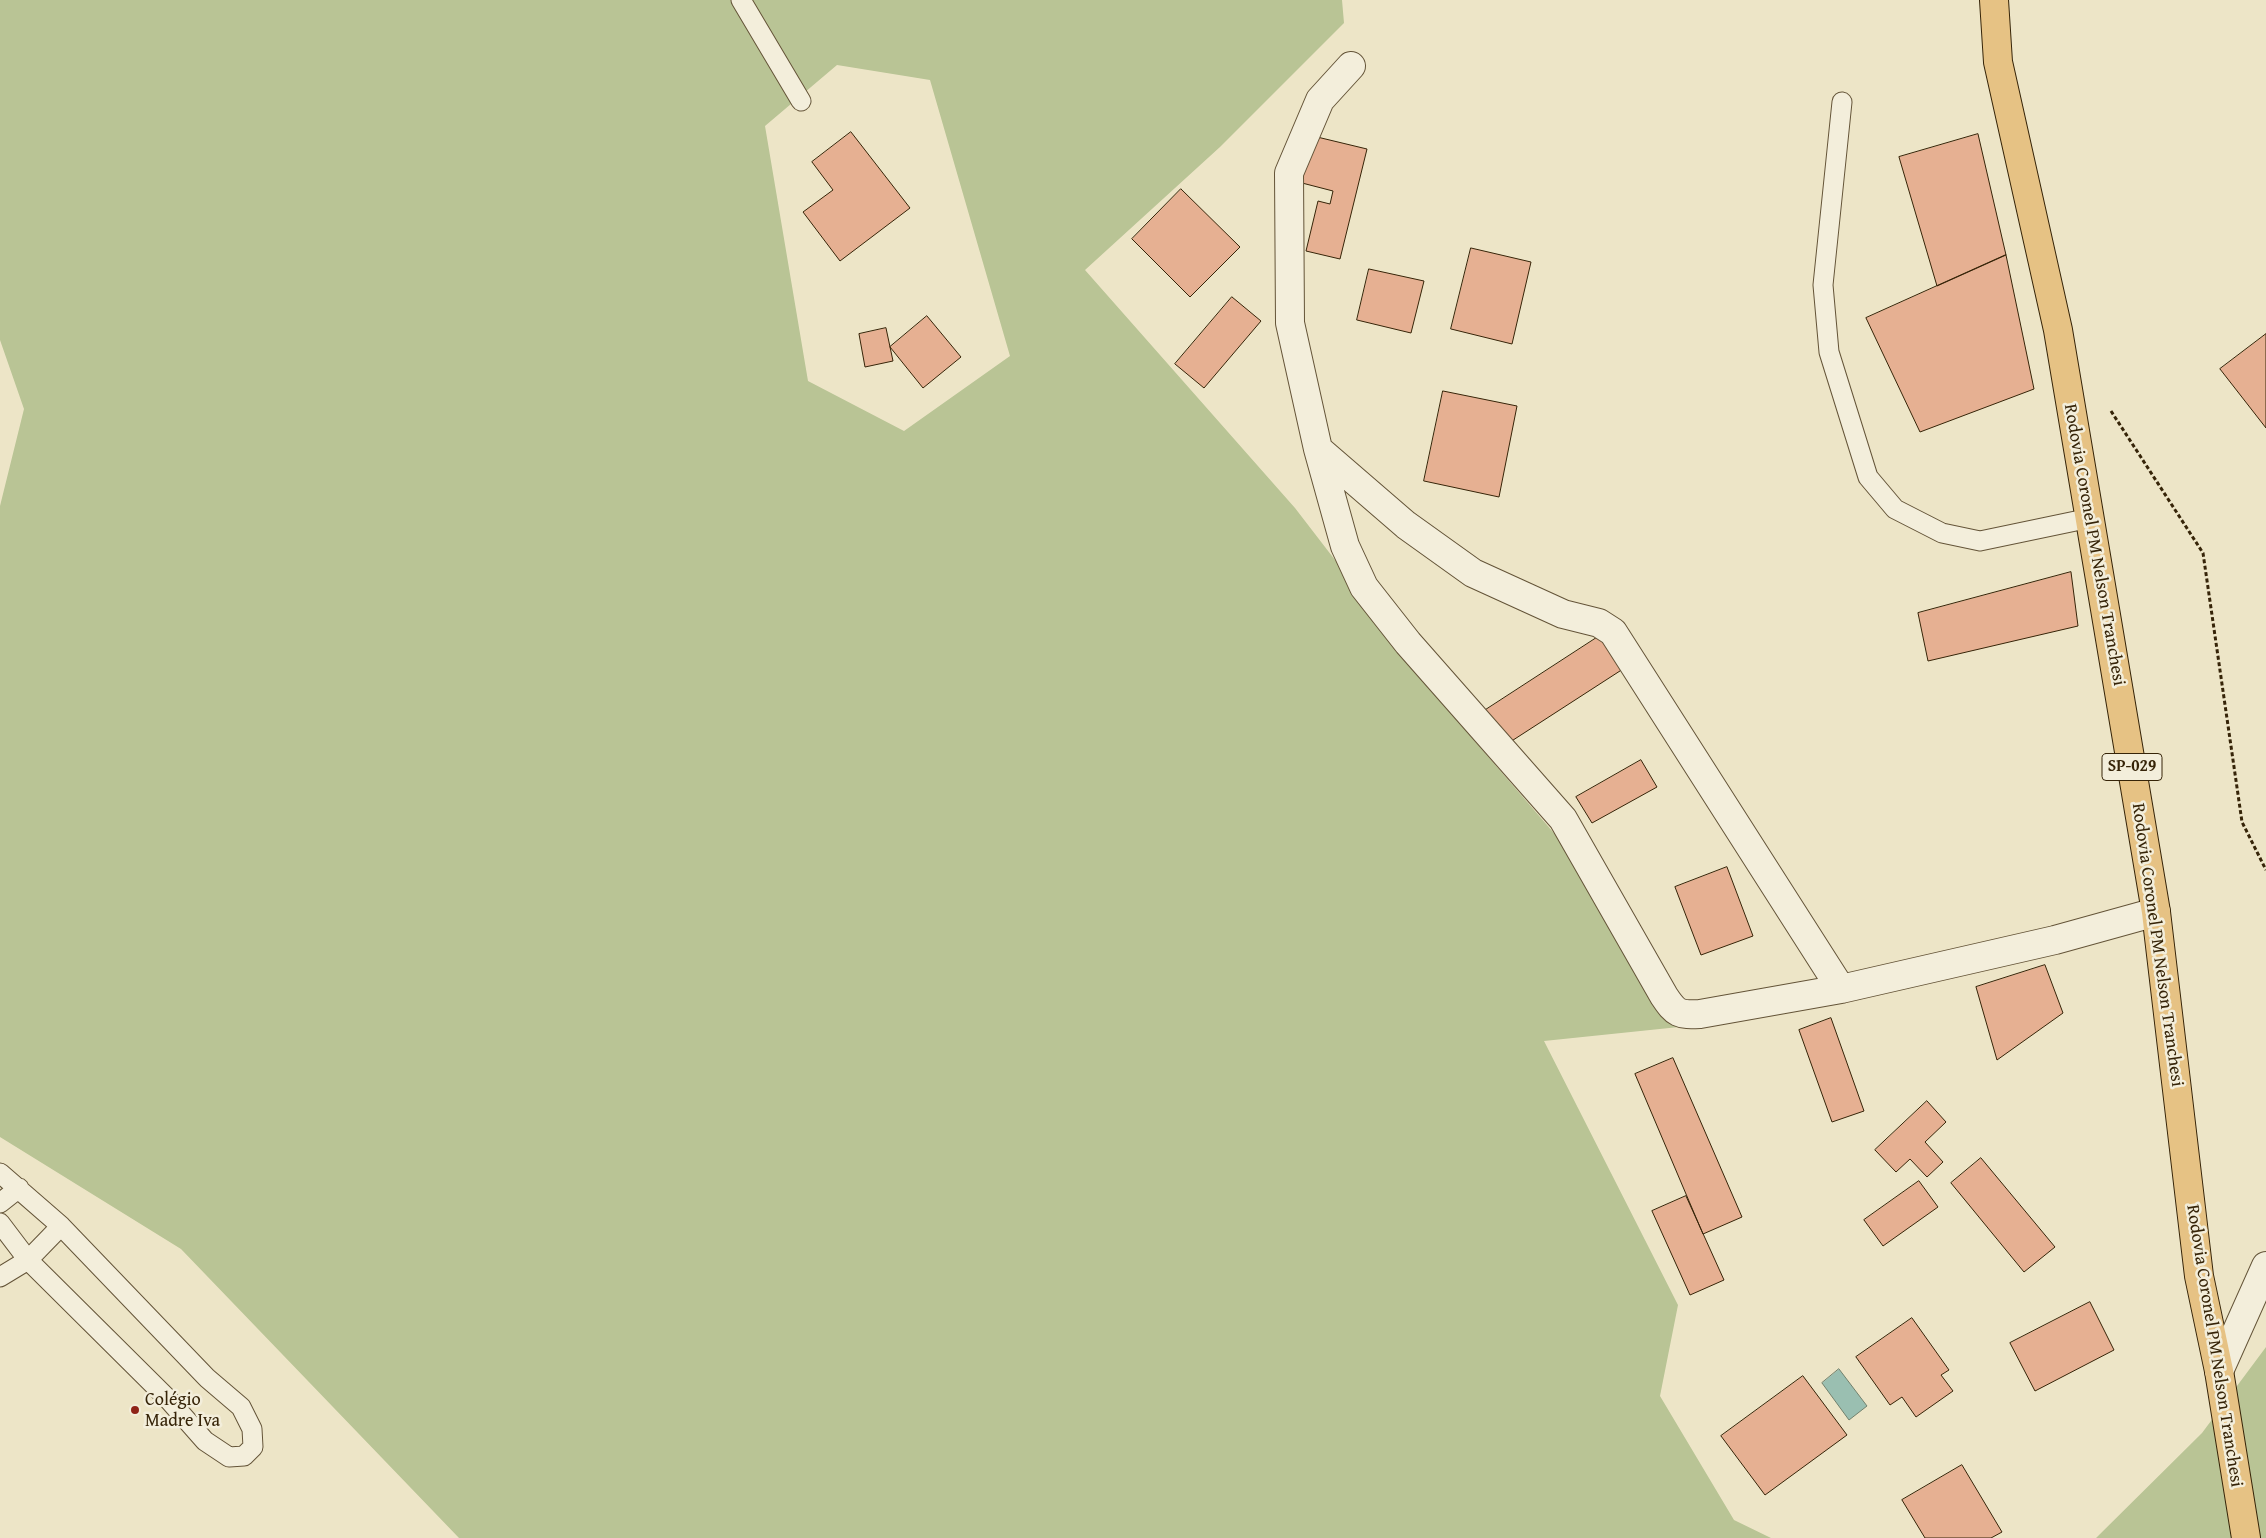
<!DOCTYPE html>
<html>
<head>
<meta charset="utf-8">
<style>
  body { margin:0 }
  canvas { display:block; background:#ede5c7 }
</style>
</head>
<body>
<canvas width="2266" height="1538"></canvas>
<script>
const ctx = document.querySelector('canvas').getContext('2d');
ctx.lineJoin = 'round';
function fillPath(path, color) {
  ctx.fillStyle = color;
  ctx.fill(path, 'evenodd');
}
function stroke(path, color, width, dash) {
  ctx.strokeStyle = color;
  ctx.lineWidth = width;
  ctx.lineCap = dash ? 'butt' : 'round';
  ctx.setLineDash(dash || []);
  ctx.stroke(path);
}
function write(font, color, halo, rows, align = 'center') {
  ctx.font = font + ' "Gentium Book Plus",serif';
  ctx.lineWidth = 5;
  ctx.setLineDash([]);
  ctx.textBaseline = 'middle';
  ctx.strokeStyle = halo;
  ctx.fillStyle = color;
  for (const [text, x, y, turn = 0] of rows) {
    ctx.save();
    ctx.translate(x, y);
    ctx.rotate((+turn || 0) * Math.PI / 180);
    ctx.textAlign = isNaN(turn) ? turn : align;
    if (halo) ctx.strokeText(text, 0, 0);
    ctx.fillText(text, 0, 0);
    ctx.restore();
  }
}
const green = new Path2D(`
  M0 0H1342L1344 23 1220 147 1085 270 1295 508 1472 738 1572 854 1679 1027 1544 1041 1678 1305 1660 1396 1734 1520 1771 1538H459L181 1249 0 1137V506L24 409 0 340ZM837 65 930 80 1010 356 904 431 808 381 765 126Z
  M2266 1347V1538H2096L2202 1433Z`);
const water = new Path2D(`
  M1839 1369 1867 1406 1849 1420 1822 1383Z`);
const building = new Path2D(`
  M851 132 910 208 840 261 803 212 833 190 812 162Z
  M1978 134 2006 255 1937 286 1899 157Z
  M1313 136 1367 149 1340 259 1306 251 1318 201 1330 204 1333 191 1302 183Z
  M1181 189 1240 247 1190 297 1132 239Z
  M1471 248 1531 262 1512 344 1451 329Z
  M2006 255 2034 389 1920 432 1866 318Z
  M1369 269 1424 281 1411 333 1357 320Z
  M1232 297 1261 321 1204 388 1175 364Z
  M927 316 961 357 923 388 890 347Z
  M886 328 893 361 865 367 859 334Z
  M2266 334V428L2220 369Z
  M1443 391 1517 406 1499 497 1424 481Z
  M2071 572 2078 626 1928 661 1918 613Z
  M1601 635 1623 669 1507 744 1484 711Z
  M1641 760 1657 787 1592 823 1576 797Z
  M1727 867 1753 936 1701 955 1675 887Z
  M2045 965 2063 1013 1997 1060 1976 987Z
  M1831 1018 1864 1111 1832 1122 1799 1030Z
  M1673 1058 1742 1217 1703 1234 1635 1074Z
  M1927 1101 1946 1122 1925 1142 1943 1162 1927 1177 1910 1159 1896 1172 1875 1150Z
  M1981 1158 2055 1247 2024 1272 1951 1183Z
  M1919 1181 1938 1207 1883 1246 1864 1220Z
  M1686 1196 1724 1280 1690 1295 1652 1211Z
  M2090 1302 2114 1350 2035 1391 2010 1343Z
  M1912 1318 1949 1370 1941 1375 1953 1391 1916 1417 1902 1397 1890 1405 1856 1357Z
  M1803 1376 1847 1435 1765 1495 1721 1436Z
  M1962 1465 2002 1532 1991 1538H1925L1902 1500Z`);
const path = new Path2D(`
  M2111 411 2203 553 2242 822 2266 870`);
const service = new Path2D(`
  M741 0 801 101
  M1842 102 1823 285 1829 352 1868 477 1895 509 1942 533 1980 541 2090 518
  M0 1173 61 1226 207 1378 241 1407 252 1429 253 1447 244 1456 229 1457 205 1441 168 1399 28 1260 0 1223
  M0 1203 19 1188
  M0 1277 28 1260 61 1226`);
const minor = new Path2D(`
  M1351 66 1320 100 1289 173 1290 323 1318 449 1406 525 1473 573 1563 614 1599 623 1613 632 1841 989
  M1318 449 1345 546 1364 587 1408 643 1563 819 1664 996C1676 1014 1679 1015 1700 1014L1841 989 2055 940 2156 912
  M2219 1371 2266 1266`);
const trunk = new Path2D(`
  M1994 0 1998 62 2058 330 2156 912 2199 1276 2219 1371 2246 1538`);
const markers = [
  [135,1410,5,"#8f2418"]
];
const shields = [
  [2132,767,60]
];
const shieldNames = [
  ["SP-029",2132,767]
];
const streetNames = [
  ["Rodovia Coronel PM Nelson Tranchesi",2094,545,80],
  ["Rodovia Coronel PM Nelson Tranchesi",2157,945,82],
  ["Rodovia Coronel PM Nelson Tranchesi",2214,1346,81]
];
const poiNames = [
  ["Colégio",145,1400],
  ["Madre Iva",145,1421]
];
fillPath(green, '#b9c495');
fillPath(water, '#9abfb1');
stroke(water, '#72816d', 1);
fillPath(building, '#e6b092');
stroke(building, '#362408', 1);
stroke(service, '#645438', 21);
stroke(minor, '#645438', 30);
stroke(trunk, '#362408', 30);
stroke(path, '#362408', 3, [4, 2.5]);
stroke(service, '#f3eedb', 19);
stroke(minor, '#f3eedb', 28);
stroke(trunk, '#e6c284', 28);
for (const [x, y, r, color] of markers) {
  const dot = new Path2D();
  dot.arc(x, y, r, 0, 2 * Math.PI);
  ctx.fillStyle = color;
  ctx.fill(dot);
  stroke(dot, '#f3eedb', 2);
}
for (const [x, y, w] of shields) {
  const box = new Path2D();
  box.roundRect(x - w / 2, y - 13.5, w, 27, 4);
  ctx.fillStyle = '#f3eedb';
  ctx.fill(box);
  stroke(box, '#362408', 1);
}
write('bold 16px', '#362408', null, shieldNames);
write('18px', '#362408', '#f3eedb', streetNames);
write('18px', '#362408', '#f3eedb', poiNames, 'left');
</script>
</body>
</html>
